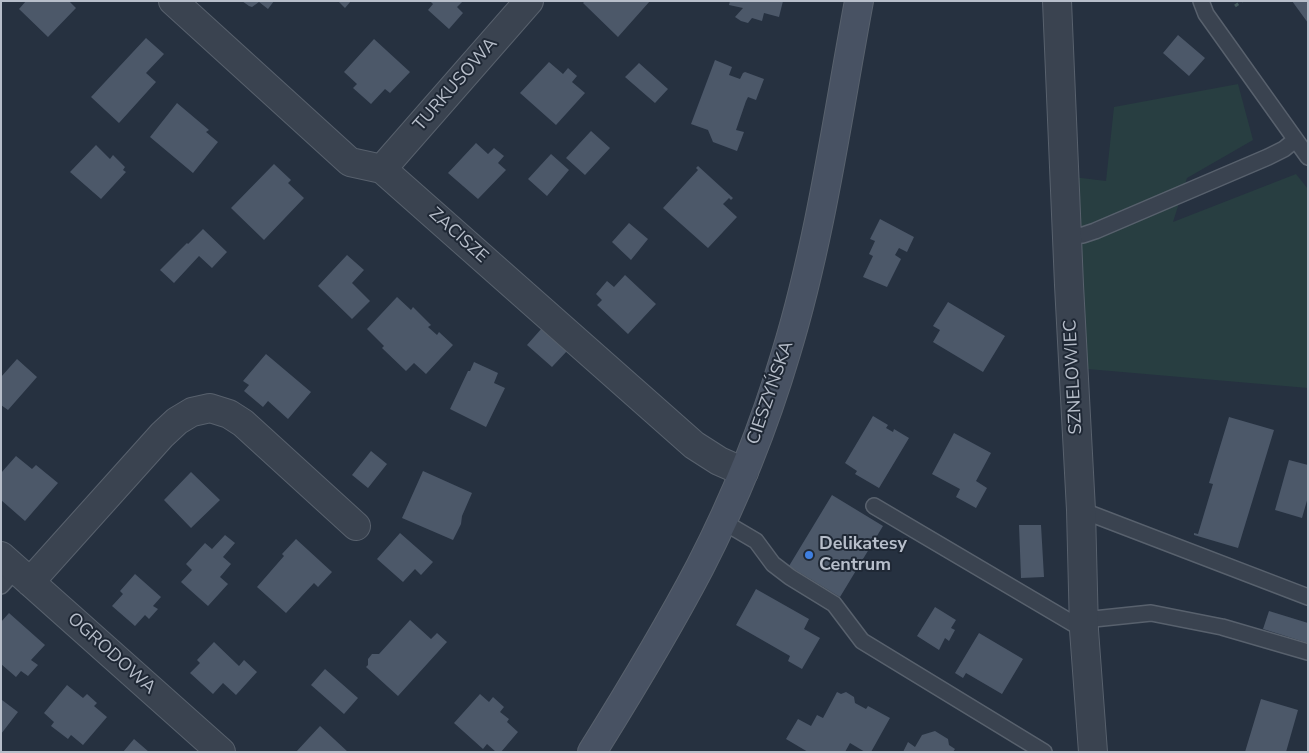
<!DOCTYPE html>
<html>
<head>
<meta charset="utf-8">
<style>
  body { margin:0 }
  #map { position:relative; width:1309px; height:753px; overflow:hidden; background:#263140; font-family:"Nunito Sans",sans-serif }
  canvas { display:block }
  .frame { position:absolute; inset:0; border:2px solid #b7beca; pointer-events:none }
</style>
</head>
<body>
<div id="map">
<canvas width="1309" height="753"></canvas>
<div class="frame"></div>
</div>
<script>
const ctx = document.querySelector('canvas').getContext('2d');
ctx.lineJoin = 'round';
function fillPath(path, color) {
  ctx.fillStyle = color;
  ctx.fill(path, 'evenodd');
}
function stroke(path, color, width, dash) {
  ctx.strokeStyle = color;
  ctx.lineWidth = width;
  ctx.lineCap = dash ? 'butt' : 'round';
  ctx.setLineDash(dash || []);
  ctx.stroke(path);
}
function write(font, color, halo, rows, align = 'center') {
  ctx.font = font + ' "Nunito Sans",sans-serif';
  ctx.lineWidth = 4;
  ctx.setLineDash([]);
  ctx.textBaseline = 'middle';
  ctx.strokeStyle = halo;
  ctx.fillStyle = color;
  for (const [text, x, y, turn = 0] of rows) {
    ctx.save();
    ctx.translate(x, y);
    ctx.rotate((+turn || 0) * Math.PI / 180);
    ctx.textAlign = isNaN(turn) ? turn : align;
    if (halo) ctx.strokeText(text, 0, 0);
    ctx.fillText(text, 0, 0);
    ctx.restore();
  }
}
const green = new Path2D(`
  M1238 84 1253 140 1187 178 1173 222 1296 174 1308 189V388L1076 368 1073 177 1106 181 1114 107Z`);
const building = new Path2D(`
  M26 1H69L76 8 48 37 19 9Z
  M242 1H274L268 9 259 2 252 7 249 6Z
  M338 1H351L345 8Z
  M430 1H463L457 7 463 13 449 29 428 10 433 4Z
  M585 1H650L618 37 583 3Z
  M730 1H783L779 17 764 13 762 21 752 18 748 23 741 21 735 17 743 8 729 5Z
  M1292 1H1308V23Z
  M1178 35 1205 58 1189 76 1163 53Z
  M146 38 164 54 146 73 156 82 119 123 91 97Z
  M374 39 410 72 390 93 385 89 371 104 353 88 357 84 344 72Z
  M715 60 732 67 729 75 740 79 743 73 745 72 764 79 756 100 748 97 746 101 736 130 744 132 737 151 713 142 708 130 691 124Z
  M549 62 563 74 568 68 577 76 572 82 585 93 556 125 520 93Z
  M639 63 668 89 655 103 625 77Z
  M177 103 209 130 206 132 218 142 193 173 150 137Z
  M591 131 610 148 585 175 566 158Z
  M476 143 488 154 494 148 504 156 498 163 506 170 478 199 448 173Z
  M96 145 110 159 113 155 125 167 123 170 126 172 101 199 70 172Z
  M551 154 569 170 547 196 528 179Z
  M274 164 291 180 288 183 304 198 264 240 231 208Z
  M698 166 733 198 731 200 729 198 723 204 737 217 708 248 663 208 698 170 696 168Z
  M880 219 914 237 907 252 899 248 895 255 901 259 887 287 863 277 873 256 869 254 875 241 870 239Z
  M629 223 648 239 631 260 612 242Z
  M203 229 227 252 212 268 199 256 174 283 160 270 187 243 188 244Z
  M347 255 364 270 352 283 370 301 352 319 318 286Z
  M625 275 656 304 628 334 597 305 602 300 596 294 607 281 614 287Z
  M397 297 411 310 413 307 431 325 428 327 437 335 439 332 453 345 426 374 414 363 406 371 382 348 384 346 367 329Z
  M948 302 1005 336 983 372 933 342 940 330 933 326Z
  M542 328 567 351 552 367 527 345Z
  M266 354 311 392 288 419 268 401 263 407 244 391 249 385 243 381Z
  M17 359 37 377 8 410 1 405V377Z
  M474 362 498 373 494 383 505 388 486 427 450 409 468 371H470Z
  M873 416 888 425 886 428 893 432 894 429 909 438 879 488 855 474 857 471 845 463Z
  M1229 417 1274 430 1238 548 1194 535V533L1198 534 1213 484 1209 483Z
  M954 433 991 453 976 481 987 488 976 508 956 497 960 489 932 474Z
  M371 451 387 464 368 488 352 475Z
  M16 456 32 469 36 465 58 483 25 521 1 500V473Z
  M1289 460 1308 465V497L1302 518 1275 510Z
  M423 471 472 493 462 516 461 524 453 540 402 518Z
  M191 472 220 500 191 528 164 500Z
  M832 495 883 526 840 597 789 566Z
  M1019 525H1041L1044 577 1021 578Z
  M400 533 433 562 421 575 415 569 403 582 377 559Z
  M225 535 235 543 223 557 231 564 220 577 228 584 208 606 181 582 192 570 186 564 205 543 212 549Z
  M296 539 332 572 318 587 314 583 286 613 257 587 284 556 282 554Z
  M135 574 161 597 153 606 158 609 149 619 145 615 135 626 112 606 123 594 120 591Z
  M756 589 809 619 804 629 820 638 802 669 788 661 790 656 736 625Z
  M935 607 956 620 951 628 955 630 949 641 945 638 939 650 917 636Z
  M1269 611 1308 623V643L1263 629Z
  M9 613 45 645 31 660 38 665 28 676 21 671 16 677 1 664V622Z
  M410 620 431 639 437 633 447 642 398 696 366 667 368 665V659L372 654H379Z
  M979 633 1023 659 1002 694 966 673 963 678 955 673Z
  M214 642 239 666 244 660 257 672 236 695 223 683 213 694 190 673 200 663 197 660Z
  M325 669 358 698 344 714 311 685Z
  M67 685 83 698 87 694 97 703 94 706 107 717 83 745 71 735 68 739 51 726 54 722 44 713Z
  M837 692 841 694 846 692 854 697 855 703 866 709 868 706 890 718 871 752H865L850 743 845 752H808L786 739 798 719 811 726 817 715 823 718Z
  M480 694 489 702 493 697 504 707 500 712 509 719 507 722 518 732 501 752H496L487 744 483 749 454 723Z
  M1261 699 1298 710 1286 752H1245Z
  M2 700 18 712 1 734V702Z
  M320 726 348 752H296Z
  M935 731 948 739 949 745 955 749 953 752H903L908 742 915 747 922 735Z
  M134 739 149 752H123Z`);
const path = new Path2D(`
  M1235 6 1242 1`);
const service = new Path2D(`
  M1201 1 1206 14 1308 157
  M1068 236 1083 235 1095 231 1268 157 1284 149 1295 140
  M874 506 1084 630
  M1081 510 1308 597
  M722 521 756 541 773 564 790 577 834 604 862 641 1044 752
  M1 586 16 569
  M1084 620 1151 613 1222 627 1308 652`);
const minor = new Path2D(`
  M173 1 350 162 382 169 694 445 719 461 744 472
  M1057 1 1069 285 1081 510 1084 630 1093 752
  M382 169 529 1
  M1 556 221 752
  M30 582 162 435 177 421 192 412 210 408 229 414 243 423 356 526`);
const secondary = new Path2D(`
  M592 752C630 691 667 630 700 567 735 499 764 427 786 353 821 238 837 119 859 1`);
const markers = [
  [809,555,5,"#3f7fe0"]
];
const streetNames = [
  ["TURKUSOWA",456,85,-49],
  ["ZACISZE",458,236,42],
  ["SZNELOWIEC",1074,377,-93],
  ["CIESZYŃSKA",771,393,-71],
  ["OGRODOWA",111,654,42]
];
const poiNames = [
  ["Delikatesy",819,545],
  ["Centrum",819,566]
];
fillPath(green, '#283e41');
fillPath(building, '#4c5869');
stroke(service, '#58616d', 18);
stroke(minor, '#58616d', 30);
stroke(secondary, '#58616d', 30);
stroke(path, '#465b5e', 3, [4, 4]);
stroke(service, '#3a4350', 15);
stroke(minor, '#3a4350', 28);
stroke(secondary, '#485263', 28);
for (const [x, y, r, color] of markers) {
  const dot = new Path2D();
  dot.arc(x, y, r, 0, 2 * Math.PI);
  ctx.fillStyle = color;
  ctx.fill(dot);
  stroke(dot, '#1f2835', 2);
}
write('18px', '#b7beca', '#1f2835', streetNames);
write('bold 18px', '#b7beca', '#1f2835', poiNames, 'left');
</script>
</body>
</html>
